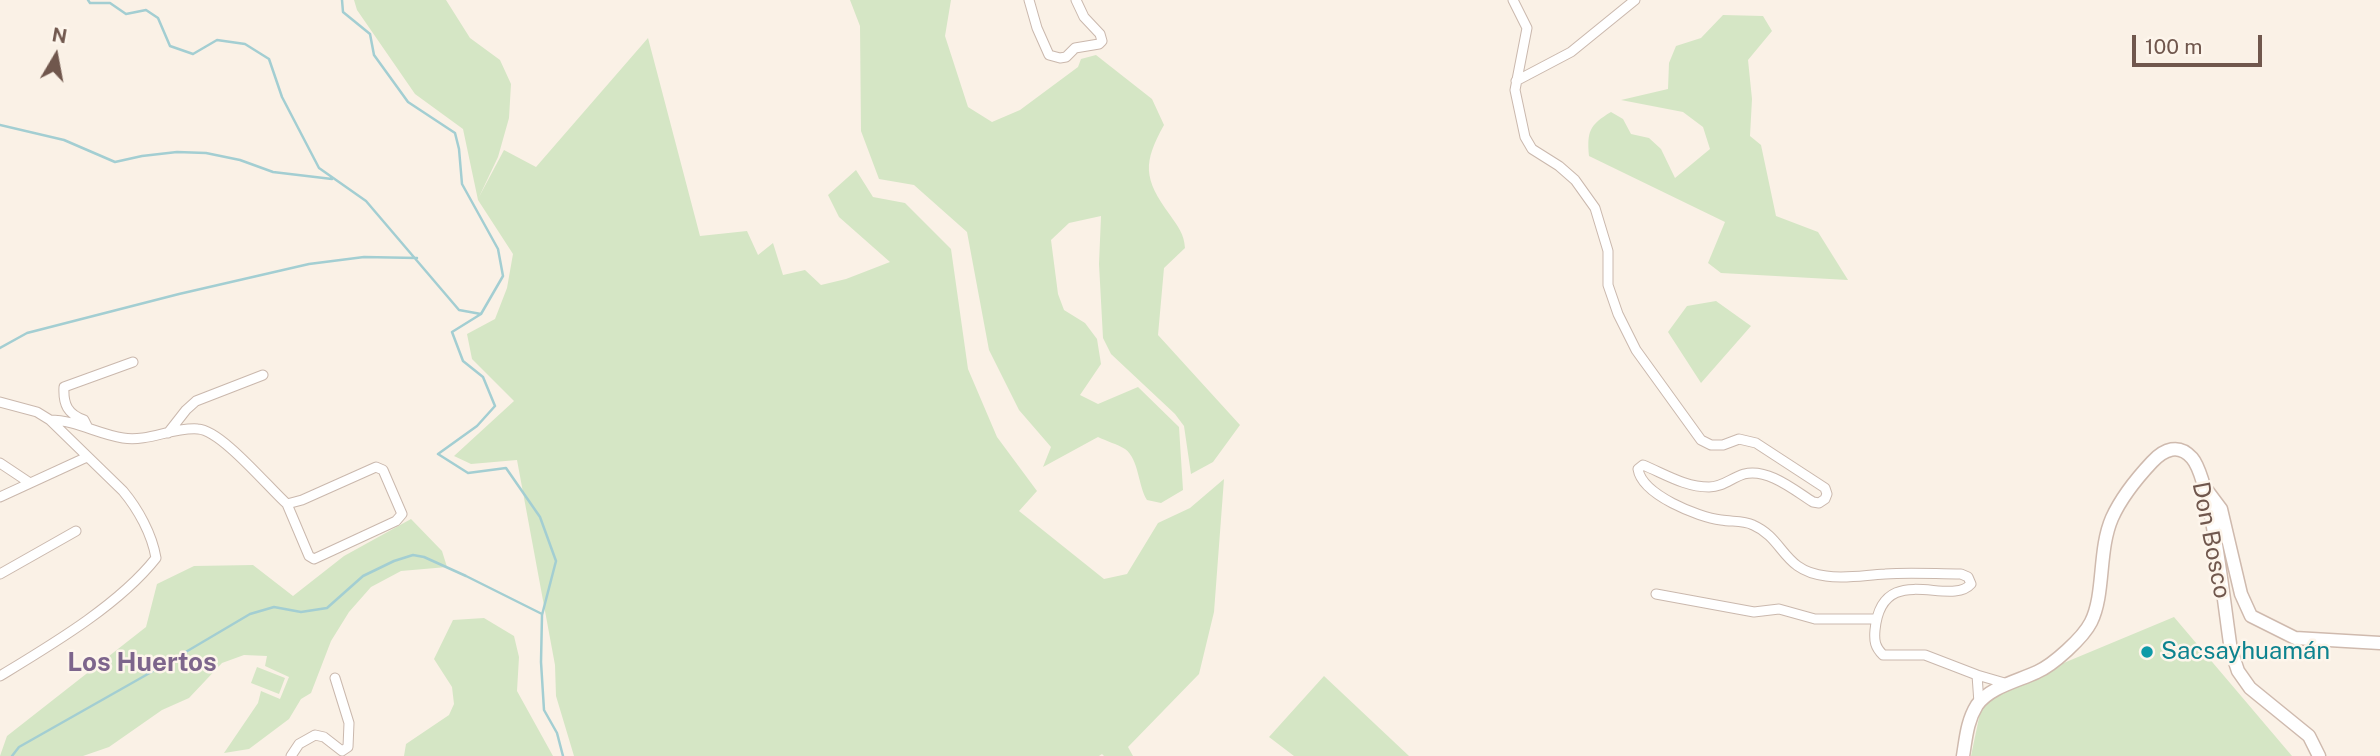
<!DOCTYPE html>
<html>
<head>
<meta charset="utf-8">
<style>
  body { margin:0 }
  #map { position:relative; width:2380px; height:756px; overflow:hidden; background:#faf1e6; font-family:"Public Sans",sans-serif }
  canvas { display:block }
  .north { position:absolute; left:21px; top:21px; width:70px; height:70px; -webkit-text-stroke:5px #fdf5eb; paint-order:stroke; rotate:10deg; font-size:19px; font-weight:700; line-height:28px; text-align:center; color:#70574d }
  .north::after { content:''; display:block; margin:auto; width:24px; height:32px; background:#70574d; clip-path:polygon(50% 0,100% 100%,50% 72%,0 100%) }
  .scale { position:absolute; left:2132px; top:35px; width:130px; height:32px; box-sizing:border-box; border:4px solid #70574d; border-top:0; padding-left:9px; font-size:21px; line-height:24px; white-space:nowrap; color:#70574d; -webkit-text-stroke:5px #fdf5eb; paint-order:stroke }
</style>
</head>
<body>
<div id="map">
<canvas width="2380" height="756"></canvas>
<div class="north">N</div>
<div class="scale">100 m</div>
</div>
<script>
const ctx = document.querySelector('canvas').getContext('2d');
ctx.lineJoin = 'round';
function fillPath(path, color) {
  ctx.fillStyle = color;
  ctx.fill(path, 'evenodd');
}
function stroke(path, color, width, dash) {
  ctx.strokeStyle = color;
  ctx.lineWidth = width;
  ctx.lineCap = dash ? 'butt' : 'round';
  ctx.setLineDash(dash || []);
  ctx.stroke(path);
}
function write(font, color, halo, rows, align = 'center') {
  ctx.font = font + ' "Public Sans",sans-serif';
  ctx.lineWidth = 5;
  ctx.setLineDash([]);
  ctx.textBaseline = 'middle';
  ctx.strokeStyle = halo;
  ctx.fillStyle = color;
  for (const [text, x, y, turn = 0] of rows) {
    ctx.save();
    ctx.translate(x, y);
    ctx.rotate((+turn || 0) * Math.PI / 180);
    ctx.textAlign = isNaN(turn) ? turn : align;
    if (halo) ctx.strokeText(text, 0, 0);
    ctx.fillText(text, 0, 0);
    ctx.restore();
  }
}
const green = new Path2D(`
  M354 0H446L470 38 500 60 511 84 509 118 498 157 479 197 504 150 536 167 648 38 700 236 747 231 758 255 773 243 783 275 805 270 821 285 846 279 890 262 839 217 828 195 856 170 873 197 905 203 951 249 968 369 997 437 1037 491 1019 511 1104 579 1127 574 1158 523 1190 508 1224 479 1214 612 1199 674 1128 747 1133 756H1104L1102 754 1099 756H574L556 696 555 665 517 460 471 464 454 456 514 401 472 359 467 334 495 319 507 288 513 254 478 200 463 129 415 94 357 10Z
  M850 0H951L945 36 968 107 992 122 1020 110 1078 67 1081 59 1096 55 1152 99 1164 125C1143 163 1143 178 1170 215 1178 227 1184 233 1185 248L1164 268 1158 335 1240 425 1213 462 1191 474 1184 426 1175 414 1111 354 1103 338 1099 264 1101 216 1069 223 1051 240 1058 294 1064 310 1085 323 1097 339 1101 364 1080 395 1098 404 1138 387 1179 427 1183 490 1161 503 1147 500C1138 486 1139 459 1125 449 1117 444 1106 441 1098 437L1043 467 1051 447 1019 410 989 350 967 232 914 185 879 179 861 131 860 26Z
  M1723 15 1763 16 1772 31 1748 60 1752 99 1750 136 1761 145 1776 216 1818 232 1848 280 1721 273 1708 263 1725 222 1589 156C1587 132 1589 125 1611 112L1623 119 1631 134 1649 138 1661 149 1675 178 1710 149 1703 127 1683 112 1621 100 1668 89 1669 63 1676 46 1701 38Z
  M1716 301 1751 326 1701 383 1668 332 1687 306Z
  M411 519 442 551 447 567 401 571 371 587 349 612 331 641 311 693 301 699 289 719 249 749 224 753 258 703 261 691 280 699 289 677 265 666 267 656 244 655 222 663 189 698 162 710 109 747 83 756H0L7 736 146 627 157 584 194 566 253 565 293 596 344 556Z
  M2174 617 2292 756H1971L1981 708 2006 687Z
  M484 618 514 636 519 657 517 691 553 756H404L406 744 449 715 454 704 452 687 434 659 453 620Z
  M257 667 285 678 279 694 251 683Z
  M1324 676 1409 756H1294L1269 737Z`);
const stream = new Path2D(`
  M88 0 90 3H110L126 14 146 10 158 18 170 46 193 54 217 40 245 44 269 59 282 97 319 168 366 201 459 310 481 314
  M342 0 343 12 370 34 374 55 408 102 455 133 459 149 462 184 498 249 503 276 481 314 452 332 463 361 483 377 495 406 477 426 438 454 468 473 506 468 540 517 556 561 542 615 541 662 544 710 557 733 563 756
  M0 125 64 140 115 162 142 156 177 152 206 153 240 160 273 172 332 179
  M0 348 27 333 179 294 309 264 364 257 417 258
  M12 756 19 747 162 666 250 614 274 607 301 612 327 608 363 576 394 561 413 555 424 557 466 576 542 614`);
const street = new Path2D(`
  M1029 0 1037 28 1049 55 1060 58 1066 57 1075 48 1099 44 1102 41 1100 34 1084 17 1076 0
  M1513 0 1527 28 1515 90 1525 137 1532 149 1559 166 1575 180 1595 208 1608 251V285L1618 314 1636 350 1701 440 1711 445H1723L1739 439 1756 443 1825 488 1827 494 1825 499 1819 503 1813 502C1794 490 1768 468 1744 474 1731 478 1723 487 1709 487 1685 487 1665 474 1643 465L1638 469C1642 495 1698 517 1721 520 1732 522 1743 520 1753 525 1785 539 1782 571 1826 576 1846 579 1865 575 1885 574 1910 572 1936 574 1961 574L1968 577 1971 584C1950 608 1882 559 1875 630 1874 641 1875 647 1883 655H1925L1977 675 1979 703
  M1516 81 1571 52 1635 0
  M0 402 37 412 50 420 123 491C138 509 152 534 156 558 119 605 51 645 0 676
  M50 420C75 420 98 434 123 438 149 442 172 427 198 429 221 430 268 487 287 504L302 500 376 467 383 470 402 514 396 521 314 559 309 556 287 504
  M88 428 84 420C68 414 63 405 64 387L133 362
  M168 433 186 410 196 401 263 375
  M0 463 30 483
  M0 497 87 457
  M0 574 76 531
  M1656 594 1754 612 1779 609 1815 619H1876
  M1977 675 2008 684
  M291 756 299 744 315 735 324 737 342 751 348 747 349 723 335 678`);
const secondary = new Path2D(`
  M2206 489 2221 509 2241 594 2251 616 2295 638 2380 643
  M1963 756C1966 738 1967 721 1977 705 1990 687 2018 681 2037 672 2053 665 2083 638 2091 622 2105 594 2098 550 2112 518 2121 498 2137 478 2152 462 2164 449 2179 443 2192 458 2212 481 2225 614 2231 650L2238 671 2250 688 2309 736 2319 756`);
const markers = [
  [2147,652,7,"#0f9aa8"]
];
const streetNames = [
  ["Don Bosco",2211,540,79]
];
const cultureNames = [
  ["Sacsayhuamán",2161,652]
];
const neighbourhoodNames = [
  ["Los Huertos",142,663]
];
fillPath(green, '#d5e6c5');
stroke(stream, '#a3ced2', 2.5);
stroke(street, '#cab8ad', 11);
stroke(secondary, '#cfbaae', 15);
stroke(street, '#fff', 9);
stroke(secondary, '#fff', 12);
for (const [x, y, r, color] of markers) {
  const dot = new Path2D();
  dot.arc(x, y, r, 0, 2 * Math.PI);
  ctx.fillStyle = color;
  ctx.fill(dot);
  stroke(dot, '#fdf5eb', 2.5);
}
write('24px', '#70574d', '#fdf5eb', streetNames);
write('24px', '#0d838f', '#fdf5eb', cultureNames, 'left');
write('bold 26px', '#7d658c', '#fdf5eb', neighbourhoodNames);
</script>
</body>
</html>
